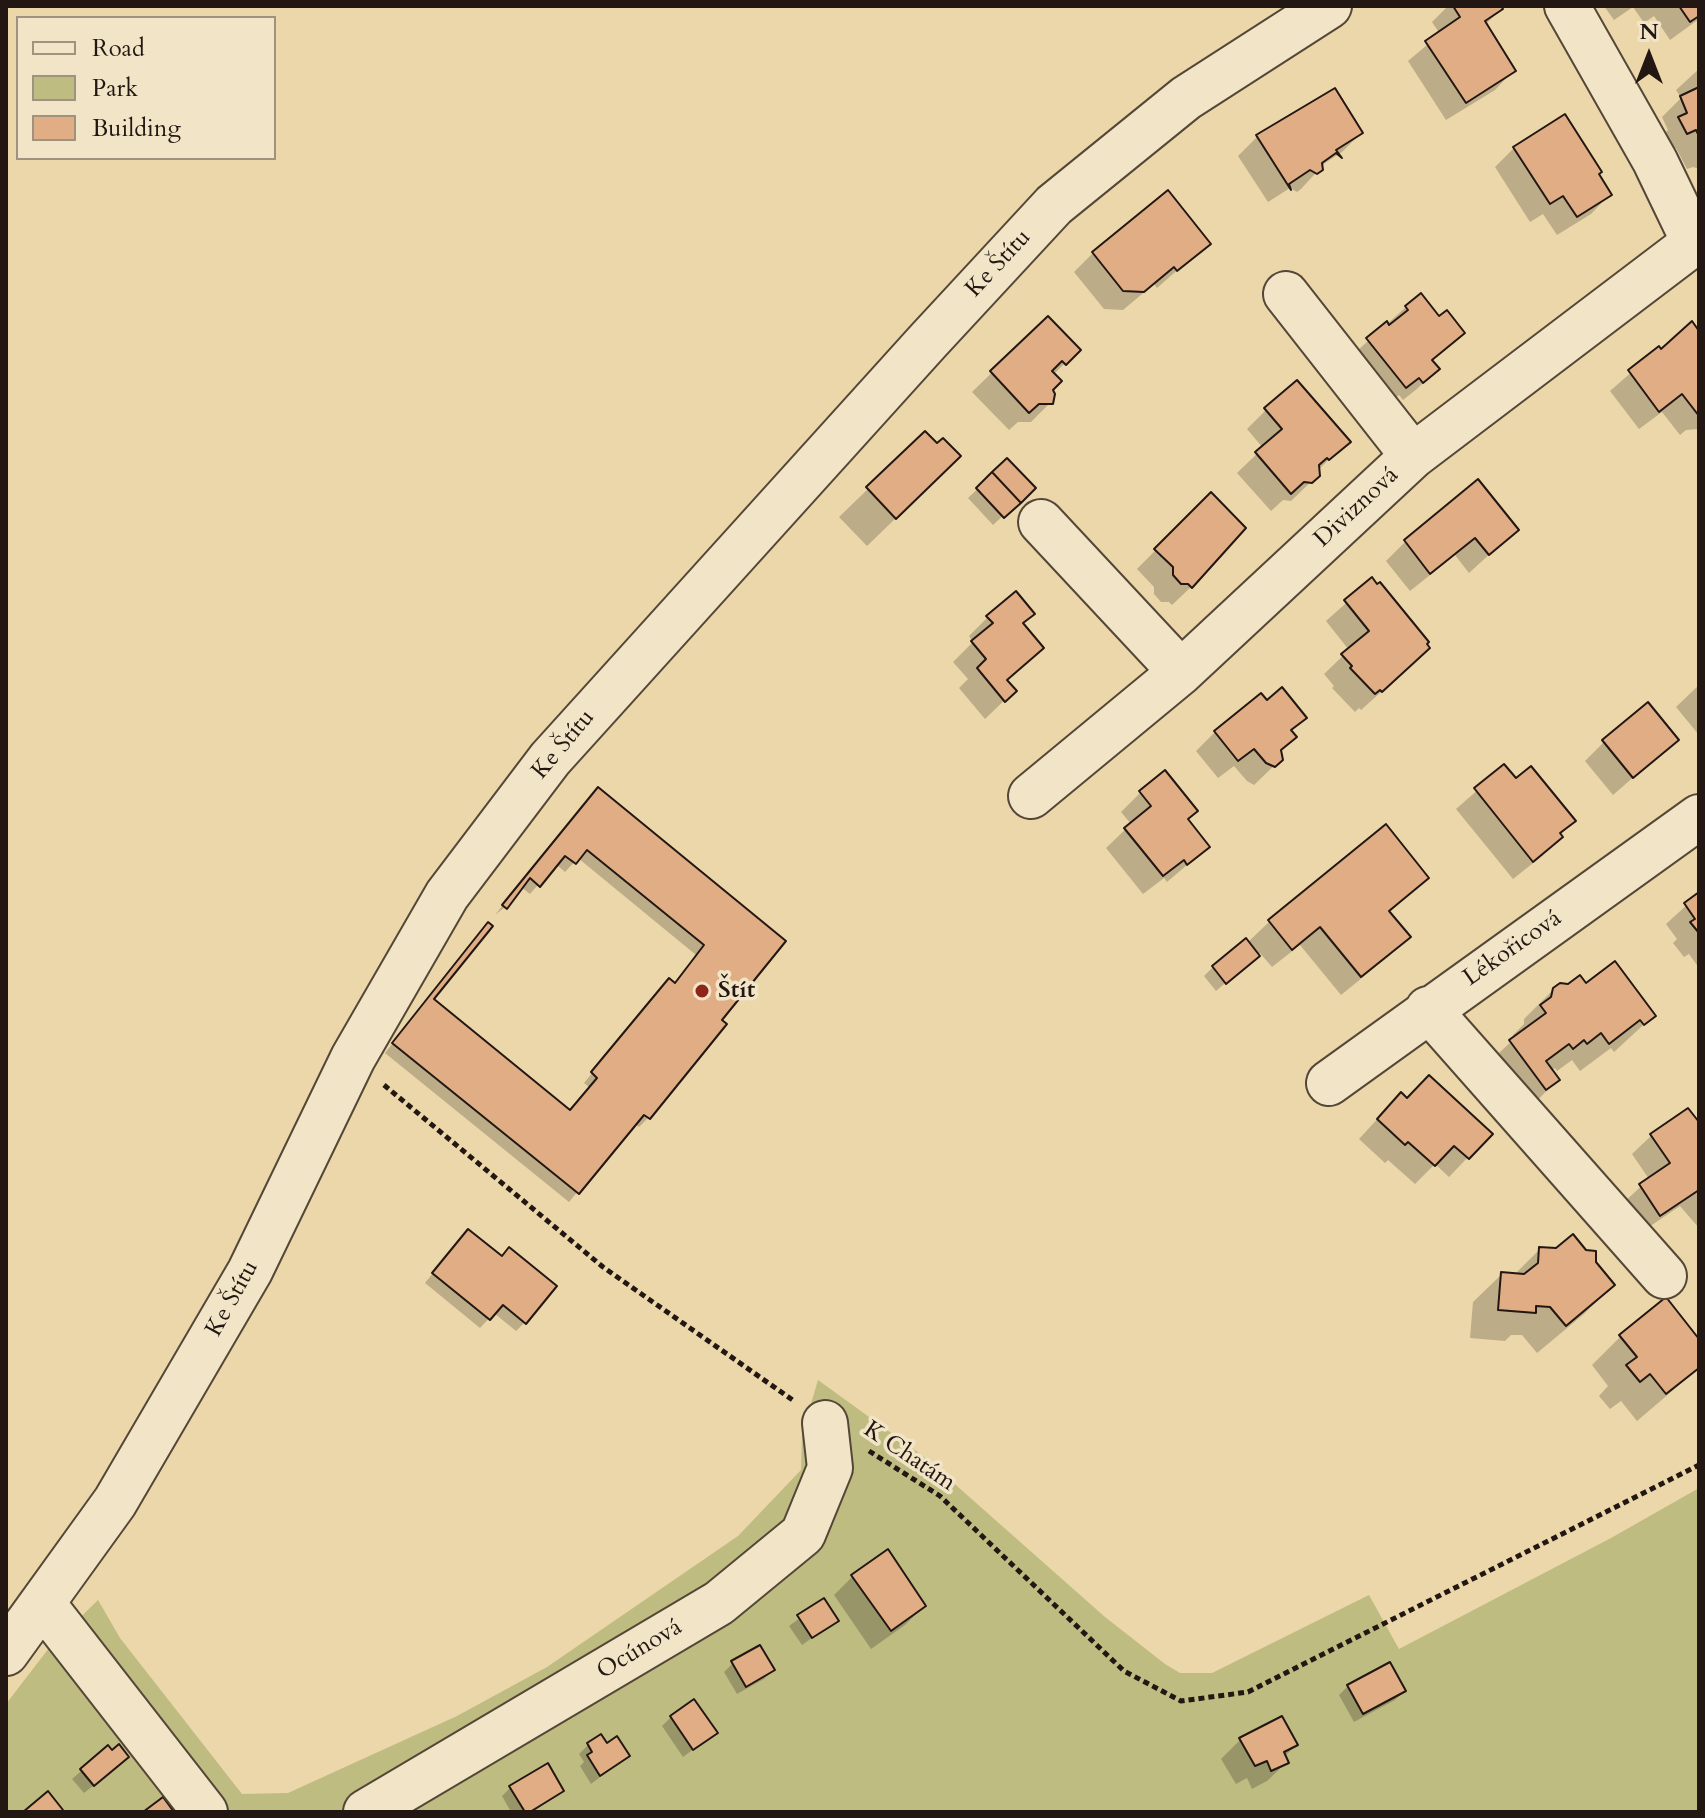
<!DOCTYPE html>
<html>
<head>
<meta charset="utf-8">
<style>
  body { margin:0 }
  #map { position:relative; width:1705px; height:1818px; overflow:hidden; background:#ebd7a9; font-family:Cardo,serif }
  canvas { display:block }
  .frame { position:absolute; inset:0; border:8px solid #221712; pointer-events:none }
  .legend { position:absolute; left:16px; top:16px; width:260px; height:144px; box-sizing:border-box; background:#f2e5c7; border:2px solid #9f937f; margin:0; padding:10px 14px; list-style:none; font-size:24px; color:#221712 }
  .legend li { display:flex; align-items:center; gap:16px; height:40px }
  .legend b { width:40px; border:2px solid #9f937f }
  .north { position:absolute; left:1609px; top:16px; width:80px; height:80px; -webkit-text-stroke:6px #f2e5c7; paint-order:stroke; rotate:0deg; font-size:22px; font-weight:700; line-height:32px; text-align:center; color:#221712 }
  .north::after { content:''; display:block; margin:auto; width:28px; height:36px; background:#221712; clip-path:polygon(50% 0,100% 100%,50% 72%,0 100%) }
</style>
</head>
<body>
<div id="map">
<canvas width="1705" height="1818"></canvas>
<div class="frame"></div>
<ul class="legend">
<li><b style="height:10px;background:#f2e5c7"></b>Road</li>
<li><b style="height:22px;background:#bfbc82"></b>Park</li>
<li><b style="height:22px;background:#e0ad84"></b>Building</li>
</ul>
<div class="north">N</div>
</div>
<script>
const ctx = document.querySelector('canvas').getContext('2d');
ctx.lineJoin = 'round';
function fillPath(path, color) {
  ctx.fillStyle = color;
  ctx.fill(path, 'evenodd');
}
function stroke(path, color, width, dash) {
  ctx.strokeStyle = color;
  ctx.lineWidth = width;
  ctx.lineCap = dash ? 'butt' : 'round';
  ctx.setLineDash(dash || []);
  ctx.stroke(path);
}
function write(font, color, halo, rows, align = 'center') {
  ctx.font = font + ' Cardo,serif';
  ctx.lineWidth = 7;
  ctx.setLineDash([]);
  ctx.textBaseline = 'middle';
  ctx.strokeStyle = halo;
  ctx.fillStyle = color;
  for (const [text, x, y, turn = 0] of rows) {
    ctx.save();
    ctx.translate(x, y);
    ctx.rotate((+turn || 0) * Math.PI / 180);
    ctx.textAlign = isNaN(turn) ? turn : align;
    if (halo) ctx.strokeText(text, 0, 0);
    ctx.fillText(text, 0, 0);
    ctx.restore();
  }
}
const green = new Path2D(`
  M818 1380 923 1456 1105 1617 1165 1664 1180 1673H1212L1369 1595 1399 1649 1611 1538 1699 1488V1812H6V1704L49 1648 98 1600 120 1638 242 1794 288 1793 457 1716 547 1667 738 1536 801 1470 802 1434Z`);
const shadow = new Path2D(`
  M1448 6H1499L1501 9 1485 25 1514 70 1495 90 1446 120 1408 61 1440 34 1432 22Z
  M1604 6H1699V19L1670 40 1654 16 1644 23 1633 7 1614 20Z
  M1699 69V169L1693 167 1687 169 1676 148 1667 152 1660 138 1668 130 1662 117 1681 98 1676 90Z
  M1334 91 1361 133 1342 152 1325 163 1301 189 1297 192 1290 188 1268 202 1238 156 1257 137Z
  M1514 148 1597 174 1610 194 1591 214 1557 235 1543 214 1530 222 1495 167Z
  M1208 243 1157 288 1154 284 1123 310 1104 309 1074 272 1093 253Z
  M1406 307 1439 318 1463 333 1431 362 1437 369 1418 388 1403 400 1399 395 1386 406 1348 359Z
  M1048 318 1078 350 1053 375 1051 402 1031 422H1018L1009 430 972 392Z
  M1699 334V429L1686 430 1680 435 1662 412 1639 429 1610 391 1658 349 1660 352Z
  M1266 410 1348 441 1318 470V475L1291 501 1283 500 1271 511 1237 473 1263 448 1247 429Z
  M1007 461 1033 488 993 525 968 498Z
  M1478 482 1516 530 1469 573 1455 555 1410 591 1386 561 1405 542Z
  M930 485 867 546 839 517 868 489Z
  M1211 494 1191 587 1172 605 1169 602H1161L1154 594V587L1137 569Z
  M1372 580 1377 586 1409 667 1361 710 1359 708 1355 712 1332 688 1334 686 1324 674 1349 650 1326 621Z
  M1032 614 1022 625 1041 648 1005 682 1014 691 985 719 959 688 968 679 953 662 973 642 969 636 988 617Z
  M1699 685V735L1676 707Z
  M1304 718 1290 732 1294 737 1280 752 1281 759 1254 785 1247 781 1234 766 1218 778 1196 751 1215 732Z
  M1676 740 1613 795 1585 761 1604 742Z
  M1504 767 1515 781 1573 821 1542 856 1513 879 1456 809Z
  M1140 793 1186 820 1208 847 1167 882 1164 878 1143 894 1106 848 1131 824 1121 812Z
  M589 798 784 942 719 1020 724 1025 648 1118 639 1127 634 1123 569 1202 385 1053 480 934 431 1000 569 1112 590 1088 584 1083 660 990 674 984 696 955 578 858 565 872 556 864 530 894 521 887 505 907 495 915Z
  M1385 827 1427 878 1389 913 1408 937 1389 956 1341 995 1300 945 1272 967 1260 953 1216 991 1204 976 1213 967 1247 943 1269 922Z
  M1699 894V968L1689 954 1684 957 1673 943 1677 939 1666 924Z
  M1585 985 1653 1016 1614 1052 1611 1048 1580 1071 1572 1060 1557 1071 1555 1068 1551 1071 1557 1080 1529 1109 1481 1070 1515 1038 1513 1035 1524 1024V1019L1554 989Z
  M1407 1100 1490 1134 1449 1177 1435 1164 1415 1184 1388 1160 1385 1163 1359 1139 1382 1114Z
  M1699 1125V1228L1680 1206 1640 1233 1621 1205 1649 1179 1632 1154 1652 1135Z
  M460 1240 525 1322 516 1331 494 1313 480 1328 425 1283Z
  M1540 1249 1594 1263 1613 1285 1584 1314 1537 1353 1522 1335H1511L1505 1341 1470 1338 1473 1302 1502 1274 1514 1275Z
  M1665 1300 1699 1342V1368L1637 1421 1621 1401 1610 1409 1599 1396 1608 1386 1592 1365 1620 1337Z
  M853 1576 924 1606 905 1625 871 1649 834 1595Z
  M823 1601 836 1621 802 1645 789 1626Z
  M733 1663 773 1670 764 1679 737 1694 724 1672Z
  M1348 1686 1404 1691 1395 1700 1354 1722 1339 1695Z
  M671 1717 715 1733 683 1757 662 1726Z
  M1240 1740 1296 1745 1284 1757 1287 1762 1267 1781 1252 1789 1247 1778 1236 1784 1221 1759Z
  M588 1745H607L628 1756 591 1784 580 1766 584 1762 579 1754Z
  M108 1748 118 1766 84 1793 72 1779Z
  M511 1787 562 1791 533 1812H511L502 1796Z`);
const building = new Path2D(`
  M1453 6H1501L1503 9 1485 21 1516 71 1466 103 1425 41 1460 17Z
  M1679 6H1699V16L1690 22Z
  M1699 87V136L1696 130 1687 134 1678 117 1687 113 1680 96Z
  M1335 88 1363 133 1336 150 1342 158 1336 153 1322 163 1323 170 1317 174 1310 170 1289 184 1291 190 1256 135Z
  M1565 114 1602 172 1599 174 1612 195 1577 217 1563 196 1550 204 1513 147Z
  M1168 190 1211 244 1177 271 1174 267 1144 292 1123 291 1092 252Z
  M1421 293 1439 316 1447 310 1465 333 1432 360 1440 369 1423 383 1419 378 1406 388 1366 338 1387 321 1389 325 1408 310 1405 306Z
  M1048 316 1081 350 1066 365 1062 361 1052 371 1062 381 1053 390 1055 394 1053 404H1039L1029 413 990 371Z
  M1692 321 1699 331V416L1682 394 1659 412 1628 370 1659 346 1661 349Z
  M1297 380 1351 442 1329 460 1327 458 1319 465 1320 476 1312 483 1304 482 1291 494 1255 452 1282 429 1264 408Z
  M925 431 937 443 943 438 961 456 896 519 866 487Z
  M1007 458 1036 488 1021 503 992 472Z
  M992 472 1021 503 1004 518 976 488Z
  M1478 479 1519 530 1489 555 1475 538 1430 574 1404 540Z
  M1211 492 1246 528 1192 588 1188 584H1181L1173 575V567L1154 549Z
  M1372 577 1377 584 1380 582 1429 642 1427 644 1430 648 1382 692 1380 690 1375 694 1350 668 1352 666 1341 654 1369 631 1344 600Z
  M1016 591 1035 614 1023 623 1044 648 1007 680 1017 691 1005 702 977 668 986 659 971 641 993 623 986 616Z
  M1282 687 1307 718 1291 730 1297 737 1281 750 1283 760 1275 767 1266 763 1254 749 1238 761 1214 731 1261 693 1267 700Z
  M1648 702 1679 740 1633 778 1602 740Z
  M1504 764 1516 778 1531 766 1576 821 1560 833 1563 837 1533 862 1474 788Z
  M1165 770 1198 811 1188 819 1210 847 1187 865 1184 860 1163 876 1124 828 1151 806 1139 791Z
  M598 787 786 941 722 1020 727 1024 650 1119 644 1115 579 1194 392 1043 488 922 493 926 434 999 570 1110 597 1078 591 1072 669 978 675 983 704 945 587 850 576 864 565 856 540 887 530 878 507 909 502 905Z
  M1386 824 1429 878 1389 911 1411 937 1361 977 1320 927 1292 950 1268 920Z
  M1699 892V933L1690 922 1695 919 1684 903Z
  M1246 938 1260 956 1226 984 1212 966Z
  M1615 961 1656 1016 1644 1025 1640 1020 1609 1044 1601 1033 1587 1044 1584 1040 1573 1049 1569 1044 1546 1061 1560 1080 1546 1090 1509 1040 1546 1013 1540 1005 1551 997 1553 988 1560 983 1568 984 1580 975 1586 983Z
  M1429 1075 1493 1134 1469 1159 1454 1146 1435 1166 1408 1142 1405 1145 1377 1119 1401 1092 1407 1098Z
  M1688 1108 1699 1122V1190L1660 1216 1639 1184 1670 1163 1650 1134Z
  M468 1229 502 1256 509 1247 557 1286 526 1324 503 1305 490 1320 432 1273Z
  M1573 1234 1586 1250 1596 1251V1262L1615 1285 1566 1326 1550 1307 1536 1306V1313L1498 1310 1501 1272 1524 1274 1538 1263 1539 1247 1556 1248Z
  M1666 1297 1699 1339V1368L1666 1394 1650 1374 1640 1382 1626 1365 1637 1357 1619 1335Z
  M888 1549 926 1606 891 1631 851 1575Z
  M824 1598 839 1621 812 1638 797 1615Z
  M760 1645 775 1670 746 1687 731 1661Z
  M1390 1662 1406 1691 1363 1714 1347 1685Z
  M694 1699 718 1733 693 1750 670 1716Z
  M1282 1716 1298 1745 1284 1752 1289 1763 1271 1771 1267 1761 1255 1766 1239 1738Z
  M601 1734 607 1743 617 1736 630 1756 600 1776 587 1755 592 1752 587 1743Z
  M119 1744 129 1757 94 1786 80 1769 108 1745 112 1750Z
  M548 1763 564 1791 530 1812H525L509 1786Z
  M48 1791 63 1810 61 1812H23Z
  M163 1797 174 1812H143Z`);
const path = new Path2D(`
  M384 1085 603 1267 794 1401
  M869 1451 940 1496 1124 1671 1181 1701 1248 1692 1699 1465`);
const minor = new Path2D(`
  M1567 6 1655 161 1694 242
  M1286 294 1413 456
  M1041 522 1181 672
  M1031 796 1181 672 1413 456 1699 239
  M1428 1009 1664 1276
  M1329 1083 1699 817
  M43 1604 205 1812
  M6 1653 115 1502 250 1271 353 1058 447 895 550 759 928 341 1054 205 1186 98 1329 6
  M366 1812 719 1603 803 1534 830 1468 825 1423`);
const markers = [
  [702,991,8,"#8f2418"]
];
const streetNames = [
  ["Ke Štítu",999,264,-47],
  ["Diviznová",1357,508,-43],
  ["Ke Štítu",564,745,-50],
  ["Lékořicová",1513,949,-35],
  ["Ke Štítu",233,1299,-61],
  ["K Chatám",909,1457,34],
  ["Ocúnová",640,1650,-31]
];
const poiNames = [
  ["Štít",718,991]
];
fillPath(green, '#bfbc82');
fillPath(shadow, '#0003');
fillPath(building, '#e0ad84');
stroke(building, '#221712', 2);
stroke(minor, '#544738', 48);
stroke(path, '#221712', 5, [6, 4]);
stroke(minor, '#f2e5c7', 44);
for (const [x, y, r, color] of markers) {
  const dot = new Path2D();
  dot.arc(x, y, r, 0, 2 * Math.PI);
  ctx.fillStyle = color;
  ctx.fill(dot);
  stroke(dot, '#f2e5c7', 3);
}
write('24px', '#221712', '#f2e5c7', streetNames);
write('bold 24px', '#221712', '#f2e5c7', poiNames, 'left');
</script>
</body>
</html>
